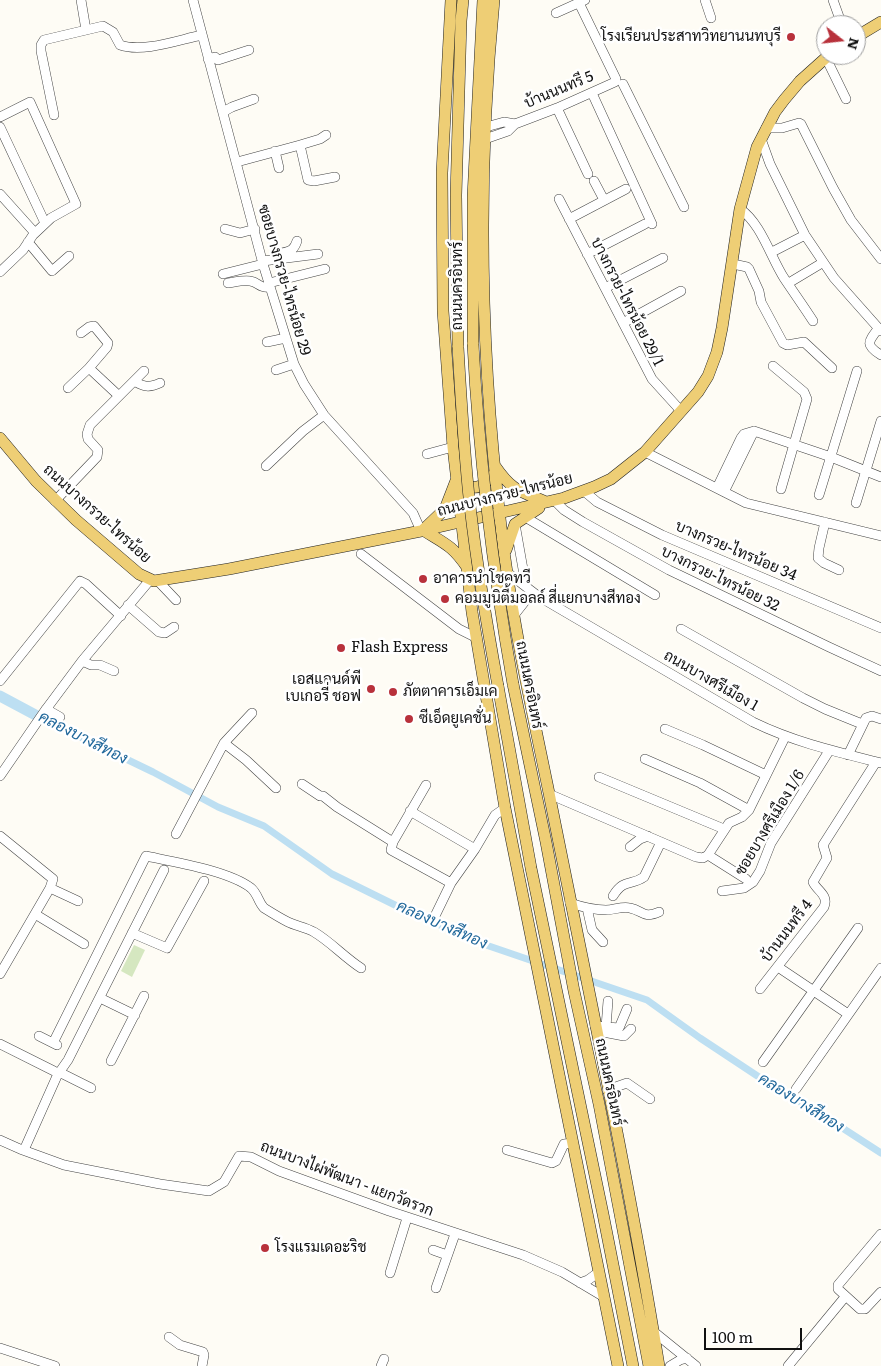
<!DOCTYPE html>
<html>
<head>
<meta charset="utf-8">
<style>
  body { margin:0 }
  #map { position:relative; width:881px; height:1366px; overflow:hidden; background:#fefcf5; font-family:Literata,serif }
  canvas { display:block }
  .north { position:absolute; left:816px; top:15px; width:50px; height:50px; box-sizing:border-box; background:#fff; border:1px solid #a0a0a0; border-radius:50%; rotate:106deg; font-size:14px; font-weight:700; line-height:20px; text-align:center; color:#111 }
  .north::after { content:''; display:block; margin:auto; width:18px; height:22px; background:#b8313b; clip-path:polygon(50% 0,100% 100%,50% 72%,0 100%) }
  .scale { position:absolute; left:704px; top:1328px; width:98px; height:22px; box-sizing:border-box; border:2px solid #111; border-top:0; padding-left:6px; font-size:15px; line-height:18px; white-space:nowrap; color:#111; -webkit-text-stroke:4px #fff; paint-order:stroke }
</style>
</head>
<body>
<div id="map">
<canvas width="881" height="1366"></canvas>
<div class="north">N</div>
<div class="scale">100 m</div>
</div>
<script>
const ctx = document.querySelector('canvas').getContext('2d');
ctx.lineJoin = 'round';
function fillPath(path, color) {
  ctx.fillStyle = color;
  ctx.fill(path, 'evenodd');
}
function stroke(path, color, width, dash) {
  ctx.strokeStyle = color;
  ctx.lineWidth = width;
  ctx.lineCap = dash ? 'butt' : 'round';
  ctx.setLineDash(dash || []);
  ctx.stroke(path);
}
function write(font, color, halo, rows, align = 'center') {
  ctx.font = font + ' Literata,Sarabun,serif';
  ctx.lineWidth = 5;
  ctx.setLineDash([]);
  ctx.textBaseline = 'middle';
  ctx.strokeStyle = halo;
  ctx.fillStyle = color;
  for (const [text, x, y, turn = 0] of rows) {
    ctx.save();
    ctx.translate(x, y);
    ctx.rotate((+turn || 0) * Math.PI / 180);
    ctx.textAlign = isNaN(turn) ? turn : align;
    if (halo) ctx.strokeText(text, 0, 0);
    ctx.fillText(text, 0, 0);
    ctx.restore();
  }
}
const green = new Path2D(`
  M134 945 145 950 132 977 121 971Z`);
const canal = new Path2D(`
  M43 719 153 772 218 807 264 826 332 874 403 909 486 945 647 1000 700 1038 765 1081 827 1118 881 1153`);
const river = new Path2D(`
  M0 696 43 719`);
const minor = new Path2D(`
  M81 0 86 30
  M193 0 263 264 294 364 304 384 324 415 413 513 421 531
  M705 0 711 18
  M833 0 842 25
  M579 3 616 79
  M556 13 585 0
  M826 58 846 99
  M208 59 215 57 218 60 249 50
  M623 84 684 207
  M592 93 652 224
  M557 108 588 174
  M223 112 232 107 254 99
  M54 115 41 51V45L44 40 103 26 113 32 120 45C143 53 178 40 202 35
  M0 117 30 102 76 204 51 218 33 235 23 250 0 272
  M0 127 45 223
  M486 127 504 122 515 124
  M766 128H782L799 123 801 124 833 188 851 220 881 259
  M485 139 508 131 515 124 557 108 615 82
  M761 139 770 164 805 235 834 278 881 331
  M300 145 320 139 326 135
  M275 151 279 168
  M237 162 300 145 308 180 314 181 335 177
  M594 181 604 200
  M0 194 35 233
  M559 199 652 379 681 411
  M740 209C761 223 771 258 784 278 794 293 804 307 813 321
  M569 219 626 189
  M225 229 240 233 255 229
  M28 242 52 271 69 256
  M774 251 805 235
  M282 253C291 251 294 250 297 241
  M587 254 645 224
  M263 261 318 254
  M733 264 747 267 749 269 759 291 761 302 783 343 787 345 804 342 832 368
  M223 274 263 264
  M792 281 822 263
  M228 283C235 282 243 280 250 281 259 282 259 289 270 287
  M269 283 325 269
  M605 288 663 258
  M623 323 681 291
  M878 329C868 342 865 345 881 355
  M81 333 89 327 94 326 108 343 107 347 89 368
  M267 342 286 338
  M773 366 804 392 807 399 781 489
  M276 370 294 364
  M134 381C144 387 149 388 160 383
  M68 388 89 368 119 396
  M645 452 746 503 881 536
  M427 454 453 447
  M266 466 303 431 324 415
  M717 488 741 438 744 434 754 431 831 457 881 477
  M584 491 597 502 662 535 881 628
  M724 492 754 431
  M819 495 857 371
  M554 500 564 510 583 522 669 570 829 647 881 671
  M55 501 97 457 98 450 88 439 87 434 90 425 144 371
  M856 503 881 421
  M525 517 655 595
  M825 522 819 548 818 558 824 563 839 570
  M515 524 526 586
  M361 554 459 629 477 638
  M508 573 538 596 753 722C794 742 837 752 881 763
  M157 580 176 600
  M128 605 159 632 165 633 174 627
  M515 614 526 600 538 596
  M681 629 803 698 825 709 862 724
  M82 661 91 665H100L114 671
  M0 681 80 581 86 584 121 616
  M46 709 60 717
  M665 729 703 745 766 775
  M224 743 246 760 276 788
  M848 755 866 718 872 716 881 719
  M645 759 700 783 749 810
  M0 776 44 712 82 661 150 580
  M599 777 724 829
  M302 784 320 796H323L337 807 393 842
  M426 785 393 842 391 850 451 883 475 849 495 815 505 808
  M549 794 696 857 703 858 708 855 729 823 742 817 749 810 785 737
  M410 811 475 849
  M176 834 224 743 252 713
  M0 836 53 879 50 888 0 974
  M630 847 640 839 648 836
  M708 855 746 879
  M50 888 78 901
  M722 891 744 888 753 882 760 871 771 843 829 751
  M613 896C624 878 631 886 644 877L661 842
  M570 903C582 907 593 910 606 910 614 910 622 906 630 908 644 911 643 919 659 912
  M587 908 592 930 603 942
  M35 914 84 944
  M434 918 451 883
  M132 933 167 948 204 881
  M778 967 848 1014
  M760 989 824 907C829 895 817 891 813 882L827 858 823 845 876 762
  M100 998 135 1015
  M595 1026 619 1028 627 1009
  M606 1027 608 1001
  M598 1031 624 1036 631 1029
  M39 1036 57 1045
  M53 1043 146 856C175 862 229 871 251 888 258 894 258 902 264 908 272 913 280 918 288 922 296 926 305 927 314 932 331 942 344 957 361 968
  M0 1044 54 1071
  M111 1061 144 996
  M763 1062 858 928
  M61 1070 68 1060 164 870
  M61 1073 91 1088
  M796 1089 881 968
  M607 1090 627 1083 650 1099
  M0 1140 20 1149 64 1165 160 1184 209 1191 224 1182 239 1156 251 1157 279 1171 389 1211 523 1255 562 1272 604 1297
  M24 1150 57 1076
  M507 1150 552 1163 556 1161 564 1144 573 1143
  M881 1234 838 1285V1289L860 1309H865L881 1292
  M433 1250 447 1255
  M390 1273 407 1218
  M580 1283 588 1280 599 1272
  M436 1288 455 1234
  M654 1332 696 1366
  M169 1337 180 1345 203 1352 204 1355 202 1366
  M0 1348 55 1366
  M381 1366 384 1359
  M670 1366 680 1360 687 1358
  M788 1366 845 1297`);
const major = new Path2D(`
  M451 0 442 173 443 311 453 447 472 612 505 808 618 1366
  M494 0C477 175 480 352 501 527 511 616 531 705 549 793 587 984 628 1174 659 1366
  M856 37 881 22
  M473 344V197L483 0
  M458 347 456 195 461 21 463 0
  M0 438 36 481 76 520 139 574 154 581 229 569 421 531 564 498 594 487 611 479 645 452 698 392 708 376 717 352 722 328 740 209 757 147 775 112 784 100 800 81 829 55
  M495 466C512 491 520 491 546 502
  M423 530 445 509 457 478C468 488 480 493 489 477
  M423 530C445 544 452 545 467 567
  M506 550 515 524 539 508
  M513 684 546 842 574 991 599 1104 649 1366
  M498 686 531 868 603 1214 633 1366`);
const majorBridge = new Path2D(`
  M473 344C479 459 493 571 513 684
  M458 347C461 400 464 453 470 506 477 566 487 626 498 686`);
const markers = [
  [791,37,5,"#b8313b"],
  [423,579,5,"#b8313b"],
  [445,599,5,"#b8313b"],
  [341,648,5,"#b8313b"],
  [371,689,5,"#b8313b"],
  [393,692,5,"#b8313b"],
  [409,719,5,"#b8313b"],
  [265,1248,5,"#b8313b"]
];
const poiNames = [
  ["โรงเรียนประสาทวิทยานนทบุรี",781,37,"right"],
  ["อาคารนำโชคทวี",433,579],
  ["คอมมูนิตี้มอลล์ สี่แยกบางสีทอง",455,599],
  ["Flash Express",351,648],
  ["เอสแอนด์พี",361,680,"right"],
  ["เบเกอรี่ ชอฟ",361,697,"right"],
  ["ภัตตาคารเอ็มเค",403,692],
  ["ซีเอ็ดยูเคชั่น",419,719],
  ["โรงแรมเดอะริช",275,1248]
];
const streetNames = [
  ["บ้านนนทรี 5",559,90,-23],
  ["ซอยบางกรวย-ไทรน้อย 29",284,280,74],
  ["ถนนนครอินทร์",458,286,-90],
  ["บางกรวย-ไทรน้อย 29/1",627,302,63],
  ["ถนนบางกรวย-ไทรน้อย",505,495,-14],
  ["ถนนบางกรวย-ไทรน้อย",97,514,42],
  ["บางกรวย-ไทรน้อย 34",736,551,23],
  ["บางกรวย-ไทรน้อย 32",720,579,26],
  ["ถนนบางศรีเมือง 1",711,681,30],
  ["ถนนนครอินทร์",529,685,79],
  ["ซอยบางศรีเมือง 1/6",770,823,-59],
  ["บ้านนนทรี 4",787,931,-53],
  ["ถนนนครอินทร์",609,1082,78],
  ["ถนนบางไผ่พัฒนา - แยกวัดรวก",347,1179,21]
];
const waterNames = [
  ["คลองบางสีทอง",83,738,27],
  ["คลองบางสีทอง",442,925,24],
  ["คลองบางสีทอง",801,1103,32]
];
fillPath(green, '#d5e7c0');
stroke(canal, '#bddff2', 7);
stroke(river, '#bddff2', 11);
stroke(minor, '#444', 10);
stroke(major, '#222', 12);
stroke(minor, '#fff', 9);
stroke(major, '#eece75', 11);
stroke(majorBridge, '#222', 12, []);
stroke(majorBridge, '#eece75', 11);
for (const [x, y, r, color] of markers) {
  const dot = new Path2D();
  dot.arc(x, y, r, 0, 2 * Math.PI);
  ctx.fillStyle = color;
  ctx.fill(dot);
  stroke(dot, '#fff', 2);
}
write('15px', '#111', '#fff', poiNames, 'left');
write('15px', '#111', '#fff', streetNames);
write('italic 16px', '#21689b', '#fff', waterNames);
</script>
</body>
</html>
